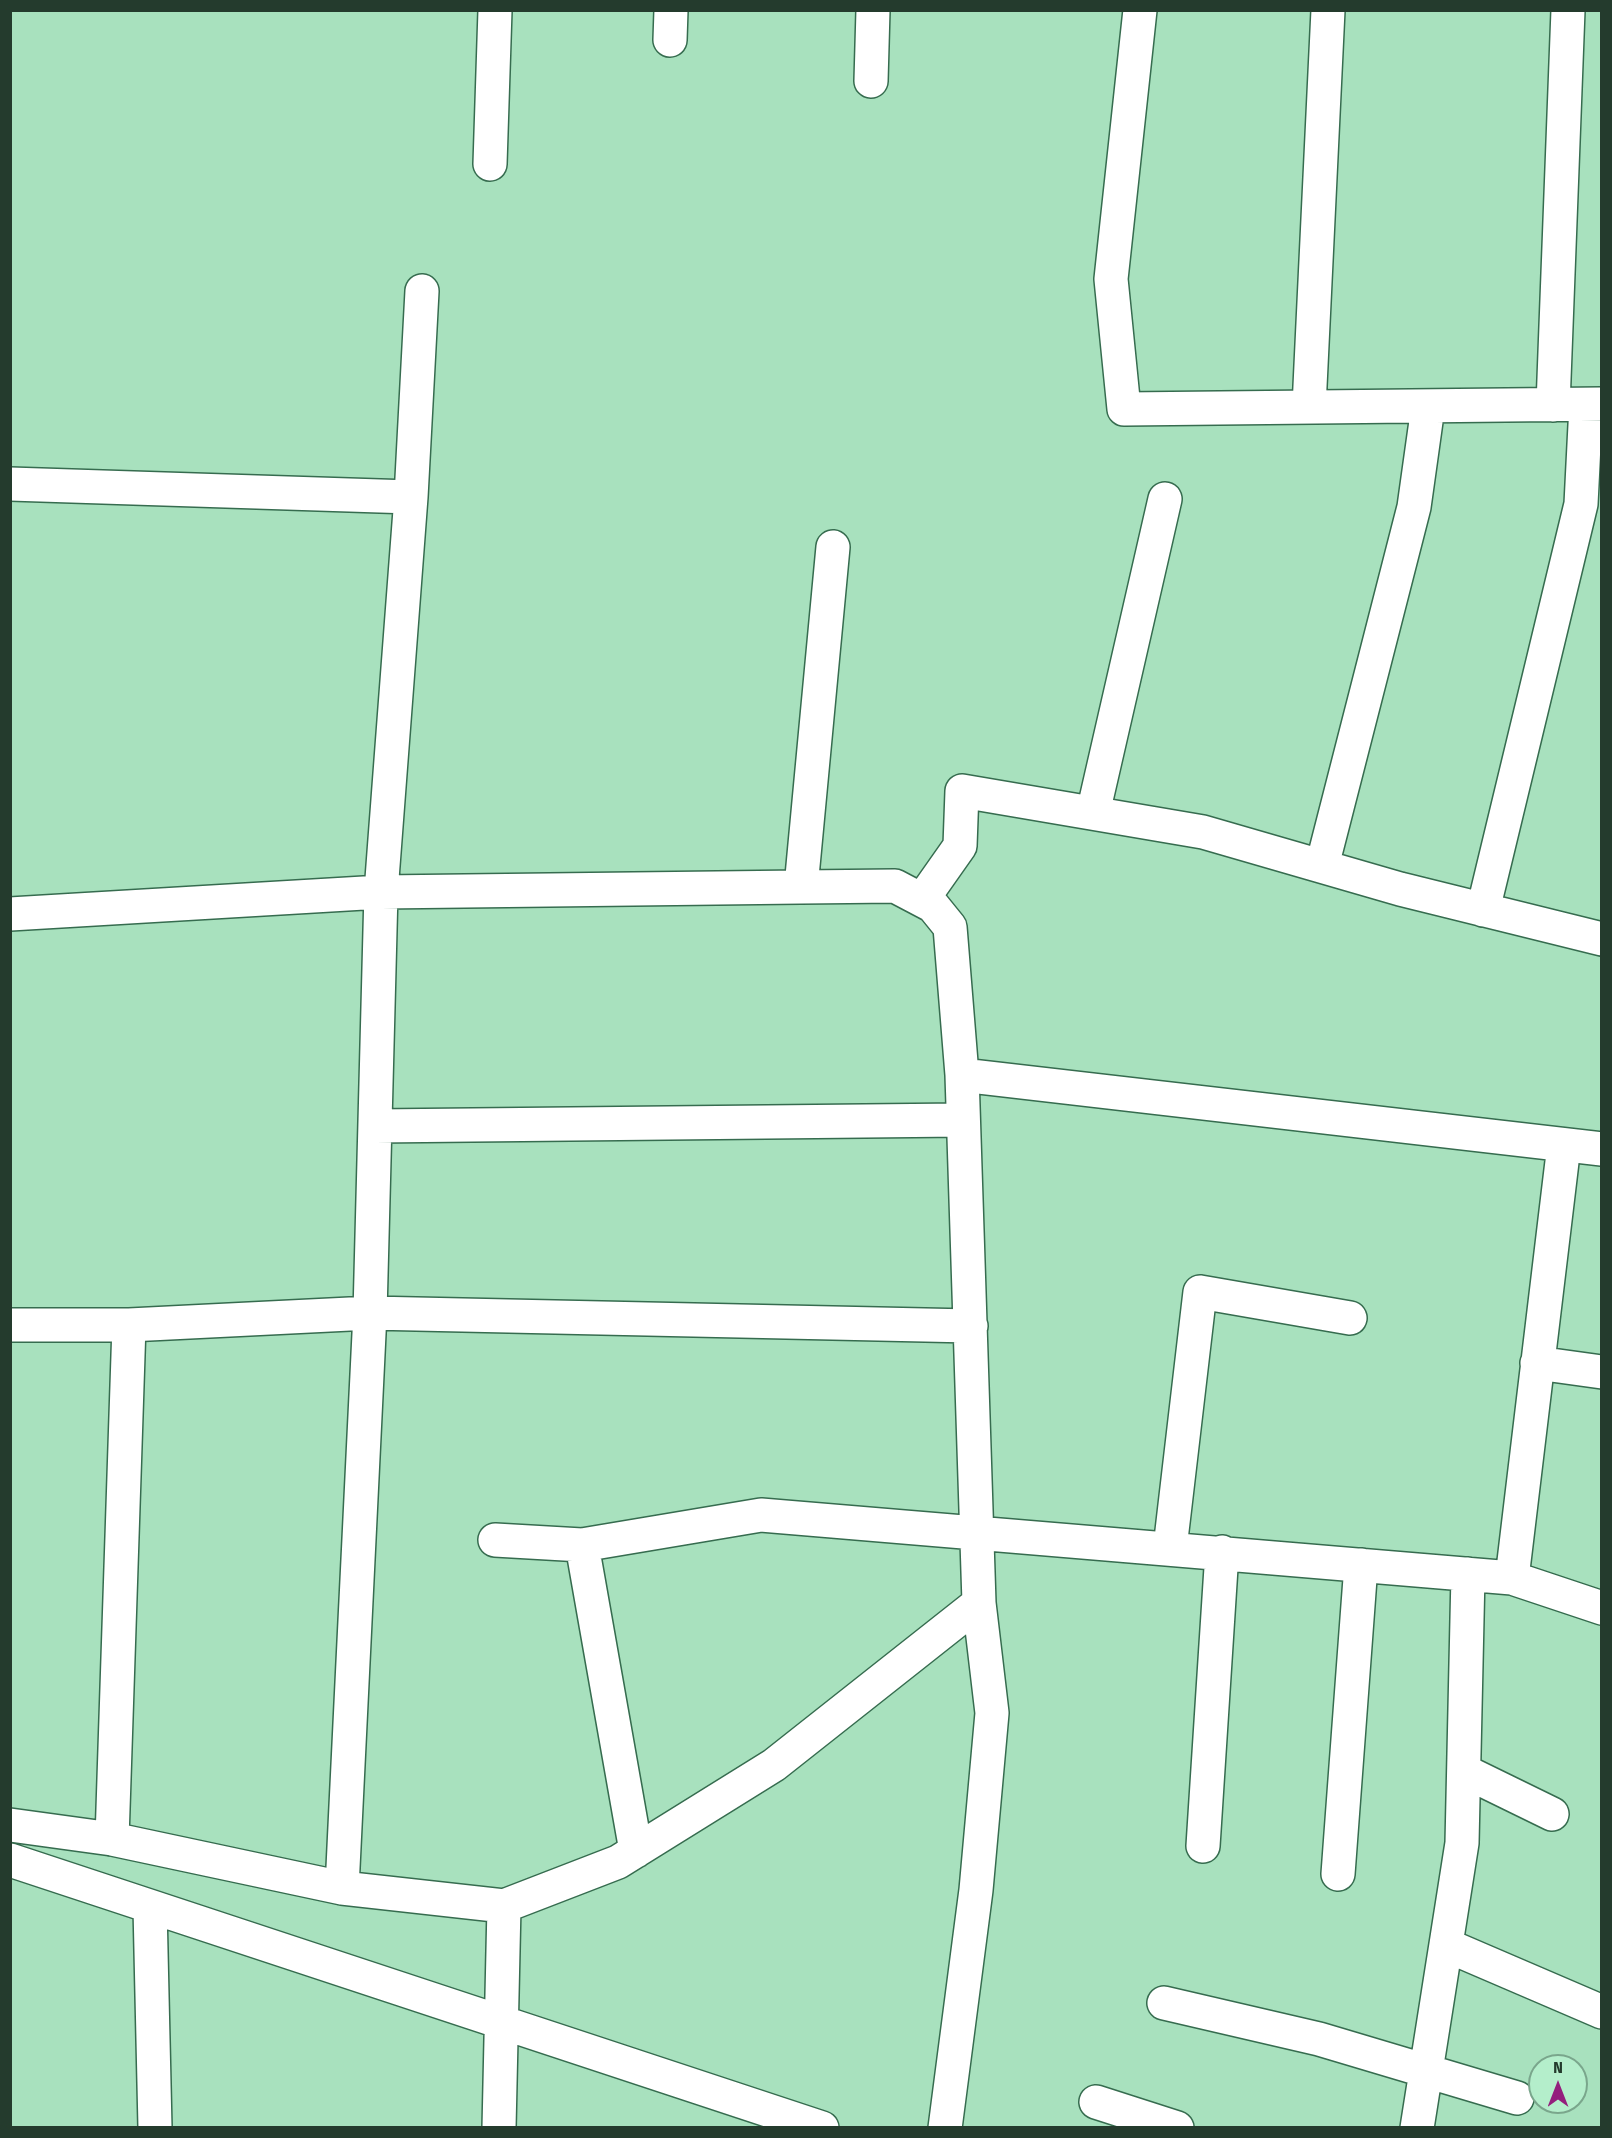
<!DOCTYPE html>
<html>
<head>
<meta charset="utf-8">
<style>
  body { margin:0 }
  #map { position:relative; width:1612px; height:2138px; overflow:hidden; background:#a8e1be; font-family:"Fira Sans Condensed",sans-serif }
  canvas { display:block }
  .frame { position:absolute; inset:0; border:12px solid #243b2d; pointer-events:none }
  .north { position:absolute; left:1528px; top:2054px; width:60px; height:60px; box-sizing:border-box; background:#b4eecb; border:2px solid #7aa68c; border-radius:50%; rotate:0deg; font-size:16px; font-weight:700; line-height:24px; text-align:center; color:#243b2d }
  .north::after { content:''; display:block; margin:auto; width:21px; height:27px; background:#941f7d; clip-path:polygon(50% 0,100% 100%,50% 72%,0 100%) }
</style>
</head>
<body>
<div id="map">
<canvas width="1612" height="2138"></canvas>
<div class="frame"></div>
<div class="north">N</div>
</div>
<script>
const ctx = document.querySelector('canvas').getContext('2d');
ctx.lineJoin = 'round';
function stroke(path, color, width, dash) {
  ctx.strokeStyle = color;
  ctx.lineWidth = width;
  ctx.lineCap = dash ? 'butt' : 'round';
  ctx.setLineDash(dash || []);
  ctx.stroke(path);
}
const minor = new Path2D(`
  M1140 10 1111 279 1124 409 1602 404
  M670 40 671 10
  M871 81 873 10
  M490 164 495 10
  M1553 405 1568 10
  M1309 407 1328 10
  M10 484 411 497
  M1093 813 1165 499
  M1322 866 1414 507 1428 407
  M801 887 833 547
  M922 900 960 846 962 791 1203 832 1400 889 1602 939
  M1483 910 1581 504 1586 405
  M10 914 381 892 801 887 895 886 933 906 950 927 962 1075 979 1603 774 1765 618 1862 504 1906 342 1888 112 1839 10 1825
  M962 1075 1602 1149
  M375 1126 962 1120
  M10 1325H129L370 1313 971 1326
  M1537 1363 1602 1372
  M495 1540 582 1545 761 1515 1512 1578 1602 1608
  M582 1545 636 1851
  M1170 1548 1200 1292 1350 1318
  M1512 1578 1564 1145
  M1464 1771 1552 1814
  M112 1839 129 1325
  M1203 1846 1222 1552
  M10 1860 822 2128
  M1338 1874 1361 1565
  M342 1888 370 1313 381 892 411 497 422 291
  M150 1907 155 2128
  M1446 1945 1602 2012
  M1164 2003 1319 2039 1517 2098
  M1096 2102 1177 2128
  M499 2128 504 1906
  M945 2128 976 1890 992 1713 979 1603
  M1417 2128 1462 1843 1468 1574`);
stroke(minor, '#366c4f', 36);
stroke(minor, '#fff', 33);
</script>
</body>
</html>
